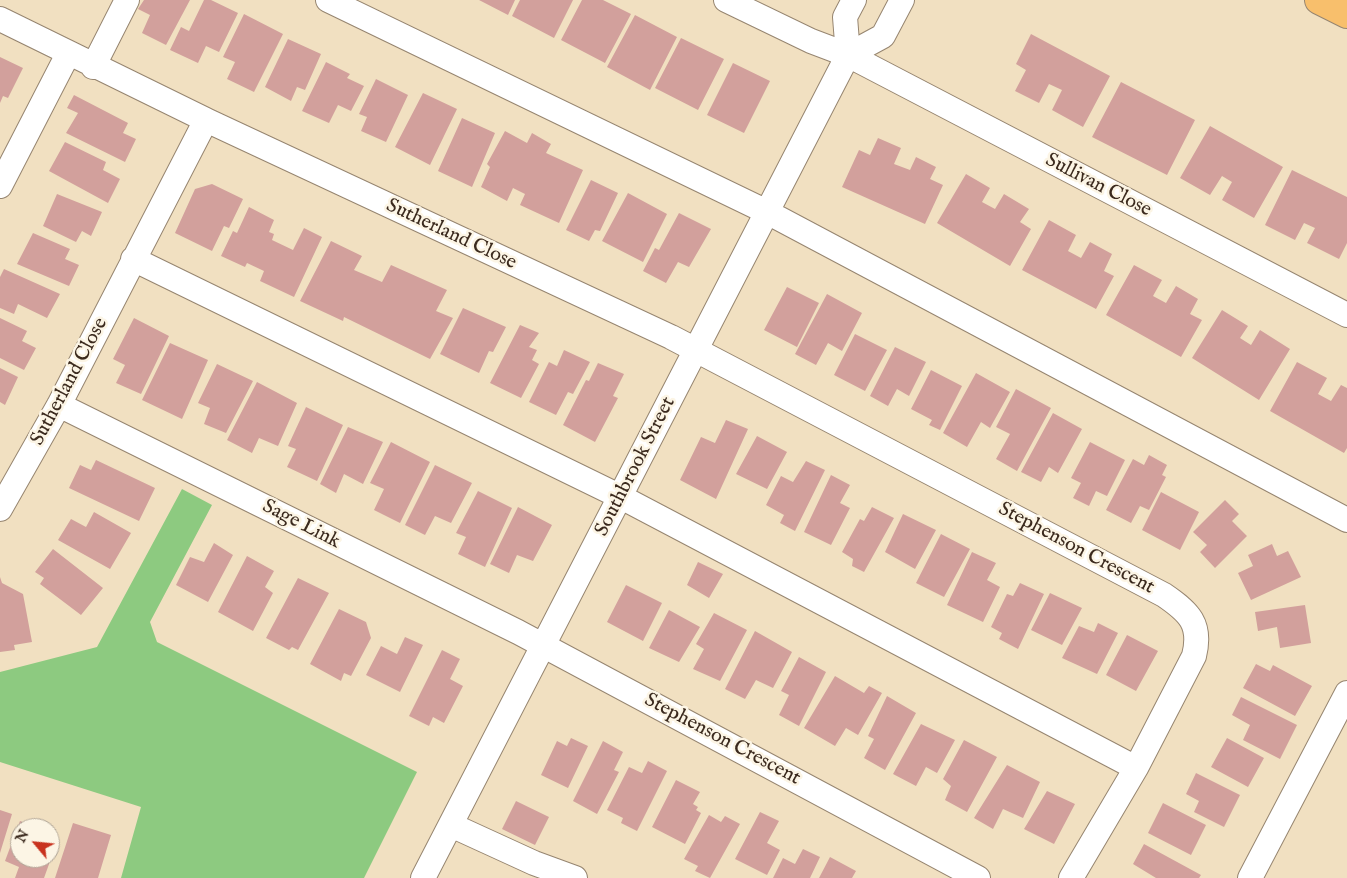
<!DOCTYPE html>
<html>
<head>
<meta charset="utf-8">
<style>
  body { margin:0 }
  #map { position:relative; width:1347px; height:878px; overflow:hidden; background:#f1e0c1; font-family:"IM FELL English",serif }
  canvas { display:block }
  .north { position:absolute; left:10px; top:818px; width:50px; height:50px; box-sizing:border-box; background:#fcf5e5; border:1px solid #afa495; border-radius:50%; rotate:298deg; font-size:14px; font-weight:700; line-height:20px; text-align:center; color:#3b2a1e }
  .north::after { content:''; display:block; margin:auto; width:18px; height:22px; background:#c8321e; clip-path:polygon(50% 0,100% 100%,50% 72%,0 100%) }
</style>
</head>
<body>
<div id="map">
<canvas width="1347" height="878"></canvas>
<div class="north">N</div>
</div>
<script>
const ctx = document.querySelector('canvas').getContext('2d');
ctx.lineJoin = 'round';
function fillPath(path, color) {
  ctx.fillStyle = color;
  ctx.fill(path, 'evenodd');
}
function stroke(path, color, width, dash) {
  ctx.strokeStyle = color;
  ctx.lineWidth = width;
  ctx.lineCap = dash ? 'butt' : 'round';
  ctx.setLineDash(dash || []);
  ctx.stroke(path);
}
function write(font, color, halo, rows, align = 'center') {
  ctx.font = font + ' "IM FELL English",serif';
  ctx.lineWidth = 5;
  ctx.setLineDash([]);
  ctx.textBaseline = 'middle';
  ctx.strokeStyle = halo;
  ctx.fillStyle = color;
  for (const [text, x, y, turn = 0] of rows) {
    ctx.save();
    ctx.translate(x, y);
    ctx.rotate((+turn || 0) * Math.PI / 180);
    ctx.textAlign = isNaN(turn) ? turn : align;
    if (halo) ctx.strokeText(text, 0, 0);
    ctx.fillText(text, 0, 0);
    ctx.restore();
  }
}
const green = new Path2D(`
  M182 489 212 505 150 622 157 642 417 772 364 878H121L141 807 0 762V672L97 647Z`);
const building = new Path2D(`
  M144 0H190L166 45 142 33 150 15 138 9Z
  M204 0H211L238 13 219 52 206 46 198 63 170 50 181 27 189 31Z
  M479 0H515L508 15Z
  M520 0H573L554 38 512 16Z
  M582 0H603L631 14 605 63 561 40Z
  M244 14 283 34 254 92 227 79 235 62 223 57Z
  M635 15 677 37 650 90 607 67Z
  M1031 34 1110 76 1083 127 1052 110 1062 90 1049 84 1039 103 1015 91 1026 70 1016 64Z
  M681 38 724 59 698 110 655 88Z
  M288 39 321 54 305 90 297 87 291 101 265 87Z
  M0 57 23 68 8 98 3 96 0 103Z
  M326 62 350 74 347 78 364 86 351 111 338 105 329 123 302 111Z
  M733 63 770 81 744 133 707 115Z
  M376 79 408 95 386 142 361 131 367 117 359 114Z
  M1121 82 1195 120 1167 175 1092 137Z
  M423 93 457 109 430 165 395 147Z
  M74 95 128 123 123 133 136 139 125 162 66 133 78 113 67 108Z
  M462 118 495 133 472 187 438 171Z
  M1210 126 1283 167 1254 218 1222 200 1232 182 1222 176 1210 195 1180 178Z
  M505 131 527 143 532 133 551 144 546 153 583 170 559 223 520 205 525 194 513 188 507 201 481 187 490 167 487 164Z
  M878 138 901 148 894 164 910 170 916 157 936 167 930 179 943 185 925 224 842 187 859 150 870 155Z
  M65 142 106 162 103 170 120 179 108 203 49 171Z
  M1292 170 1347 197V243L1339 259 1307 243 1315 228 1304 223 1295 240 1265 225Z
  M966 174 990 188 982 202 995 209 1004 194 1029 209 1020 222 1031 229 1010 266 937 223Z
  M591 180 618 193 600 231 595 230 589 241 566 230Z
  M212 184 243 199 229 228 224 226 212 251 175 233 195 189Z
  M628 193 667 214 643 262 602 241Z
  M57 194 102 212 91 236 82 231 76 242 43 226Z
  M249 207 274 220 269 232 274 234 272 240 293 250 304 228 322 237 294 297 260 281 264 271 247 263 245 267 221 256 233 231 237 233Z
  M679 213 711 229 689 267 678 262 666 283 643 271 655 248 659 250Z
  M1049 220 1076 235 1068 251 1081 258 1090 242 1112 254 1104 271 1114 276 1096 309 1022 270Z
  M33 233 70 249 65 259 79 265 69 286 17 264Z
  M331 241 362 256 354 270 382 282 391 265 447 290 436 311 453 318 430 359 344 317 343 321 300 301Z
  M1134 265 1162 280 1153 296 1166 303 1176 286 1198 299 1190 314 1202 320 1181 357 1106 315Z
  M4 269 60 294 47 318 18 304 14 314 0 308V277Z
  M787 287 819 303 797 347 764 330Z
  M827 294 862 313 842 351 828 343 816 365 795 354Z
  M463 308 506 327 493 352 489 351 479 373 440 354Z
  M1222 310 1248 326 1240 338 1251 345 1260 330 1290 349 1259 400 1192 358Z
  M0 318 27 331 22 341 36 348 24 370 0 358Z
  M134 318 169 336 141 394 116 383 125 365 113 359Z
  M520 325 539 333 529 347 537 350 532 360 539 364 521 398 490 383Z
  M855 334 887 350 865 391 834 375Z
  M170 343 208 360 182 419 142 400Z
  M895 347 926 362 909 396 897 389 888 406 870 396Z
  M564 350 590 362 573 394 568 392 556 415 529 402 549 362 557 366Z
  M1297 362 1327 378 1318 394 1331 401 1341 385 1347 388V448L1344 453 1270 411Z
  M598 363 624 374 613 396 618 398 595 442 563 425 586 380 589 381Z
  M217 364 253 381 226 433 204 424 210 408 198 403Z
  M0 368 18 377 5 405 0 402Z
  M931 370 962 386 940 430 929 425 932 420 911 409Z
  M976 373 1010 392 990 428 981 422 967 447 943 433Z
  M257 382 297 403 278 446 259 438 252 453 227 440Z
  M1016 389 1051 408 1017 471 996 459 1010 434 996 427Z
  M306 407 343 425 317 481 287 467 296 449 288 446Z
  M1053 413 1082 429 1058 473 1049 467 1041 482 1021 472Z
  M726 420 748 429 716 499 680 480 701 437 715 443Z
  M348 427 383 442 363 484 344 474 336 493 320 484Z
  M757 436 787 452 767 489 736 474Z
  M391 442 430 462 400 523 374 510 384 489 370 483Z
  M1090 442 1125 460 1107 496 1096 491 1089 506 1073 498 1081 483 1071 478Z
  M1149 455 1167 465 1162 475 1166 477 1149 510 1140 506 1131 523 1106 510 1133 459 1144 465Z
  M96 460 155 488 139 521 69 488 80 465 91 470Z
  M806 461 825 470 795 531 780 523 784 515 766 505 781 476 793 482Z
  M435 465 472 483 451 523 435 516 425 535 405 525Z
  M831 475 850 485 840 503 850 508 831 545 804 532Z
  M478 491 512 508 485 567 458 554 466 537 456 533Z
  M1161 492 1199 512 1180 550 1142 530Z
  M1225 500 1239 514 1232 521 1247 536 1215 568 1200 552 1207 545 1193 532Z
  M518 507 552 525 533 561 517 555 509 573 490 564Z
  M872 507 894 518 864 572 852 566 853 559 842 552 860 519 864 521Z
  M94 512 131 533 110 569 58 540 71 519 86 527Z
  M903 514 936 530 915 569 885 552Z
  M941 534 970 549 944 597 916 583Z
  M214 543 233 555 208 602 176 585 190 557 204 562Z
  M1272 544 1277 556 1288 551 1301 577 1251 600 1238 573 1253 566 1248 555Z
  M53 549 103 588 81 615 40 584 44 578 35 572Z
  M972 552 996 563 987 580 1000 587 983 622 947 605Z
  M247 556 274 571 265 587 273 593 253 631 218 612Z
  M698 562 723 574 709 598 687 585Z
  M0 577 2 583 23 594 32 642 14 645 15 650 0 652Z
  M298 578 329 593 298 650 292 647 289 650 266 638Z
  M1020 583 1044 594 1018 649 999 639 1002 633 991 627 1007 594 1013 596Z
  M626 585 662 603 643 641 607 622Z
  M1050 593 1082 608 1062 645 1031 630Z
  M1305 605 1311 643 1280 648 1277 627 1258 631 1255 612Z
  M339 609 366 622 371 638 351 676 344 673 341 681 310 664Z
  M669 610 700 627 679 662 649 648Z
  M714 613 747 630 720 681 693 669 704 649 696 644Z
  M1098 623 1118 633 1097 674 1062 658 1079 626 1094 632Z
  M755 631 792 652 773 688 756 680 745 699 725 689Z
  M1127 635 1158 651 1136 691 1106 675Z
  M405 637 423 645 400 692 366 675 381 646 397 654Z
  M442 650 460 659 450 679 463 686 444 723 433 717 429 726 409 716Z
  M799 657 826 672 799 726 779 715 789 695 781 691Z
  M1256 664 1270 671 1273 665 1312 686 1295 716 1243 688Z
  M835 676 864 693 869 686 882 693 858 735 846 728 835 746 804 728Z
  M887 696 916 713 885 770 864 758 874 739 868 736Z
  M1241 697 1297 725 1280 759 1243 740 1250 725 1232 715Z
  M921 724 955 740 937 773 926 767 916 786 893 774Z
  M571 738 588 746 568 788 541 775 557 741 567 746Z
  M1227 738 1264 758 1248 787 1211 767Z
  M964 740 997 757 967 812 945 800 951 786 943 779Z
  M603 741 623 752 614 770 619 772 597 814 573 801Z
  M648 761 667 771 637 831 621 823 623 818 607 810 629 767 642 773Z
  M1007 765 1040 782 1023 818 1003 809 993 829 974 818Z
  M1196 773 1240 795 1224 827 1194 812 1199 801 1186 794Z
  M676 780 700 792 693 804 698 807 696 810 701 813 685 844 652 827Z
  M1047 791 1075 804 1054 844 1024 829Z
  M516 801 549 817 535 845 502 829Z
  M1163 803 1206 825 1191 855 1148 833Z
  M0 810 12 814 0 853Z
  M760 812 779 821 767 843 780 850 767 875 735 859Z
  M709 815 721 822 725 816 740 824 710 878 695 871 698 866 684 859Z
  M20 821 38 828H20V858H50V836L57 842 44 878H15L19 867 5 861Z
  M73 823 111 835 98 878H55Z
  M1144 844 1201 875 1199 878H1156L1133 864Z
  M803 849 820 857 810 878H773L783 858 795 864Z
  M830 857 856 871 852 878H819Z`);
const minor = new Path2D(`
  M328 0 767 212 1347 520
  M726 0 811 41 848 55 1347 315
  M0 19 206 120 59 405 0 509
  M848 55 883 36 902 0
  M93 67 127 0
  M206 120 671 337 1164 595C1189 612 1202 624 1194 656L1136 768 1071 878
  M0 186 68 54
  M133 259 621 497 1136 768
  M59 405 518 632 978 878
  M451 825 534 863 575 878
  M423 878 848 55 845 17 854 0
  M1250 878 1347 693`);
const major = new Path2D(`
  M1319 0 1347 14`);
const streetNames = [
  ["Sullivan Close",1098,186,27],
  ["Sutherland Close",451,235,25],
  ["Sutherland Close",70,382,-62],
  ["Southbrook Street",636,467,-63],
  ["Sage Link",301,525,27],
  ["Stephenson Crescent",1076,549,28],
  ["Stephenson Crescent",722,740,28]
];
fillPath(green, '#8dca80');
fillPath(building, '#d2a09c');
stroke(minor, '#968570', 26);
stroke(major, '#968570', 30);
stroke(minor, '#fff', 24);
stroke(major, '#f8bf6c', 28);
write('20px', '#3b2a1e', '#fcf5e5', streetNames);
</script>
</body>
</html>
